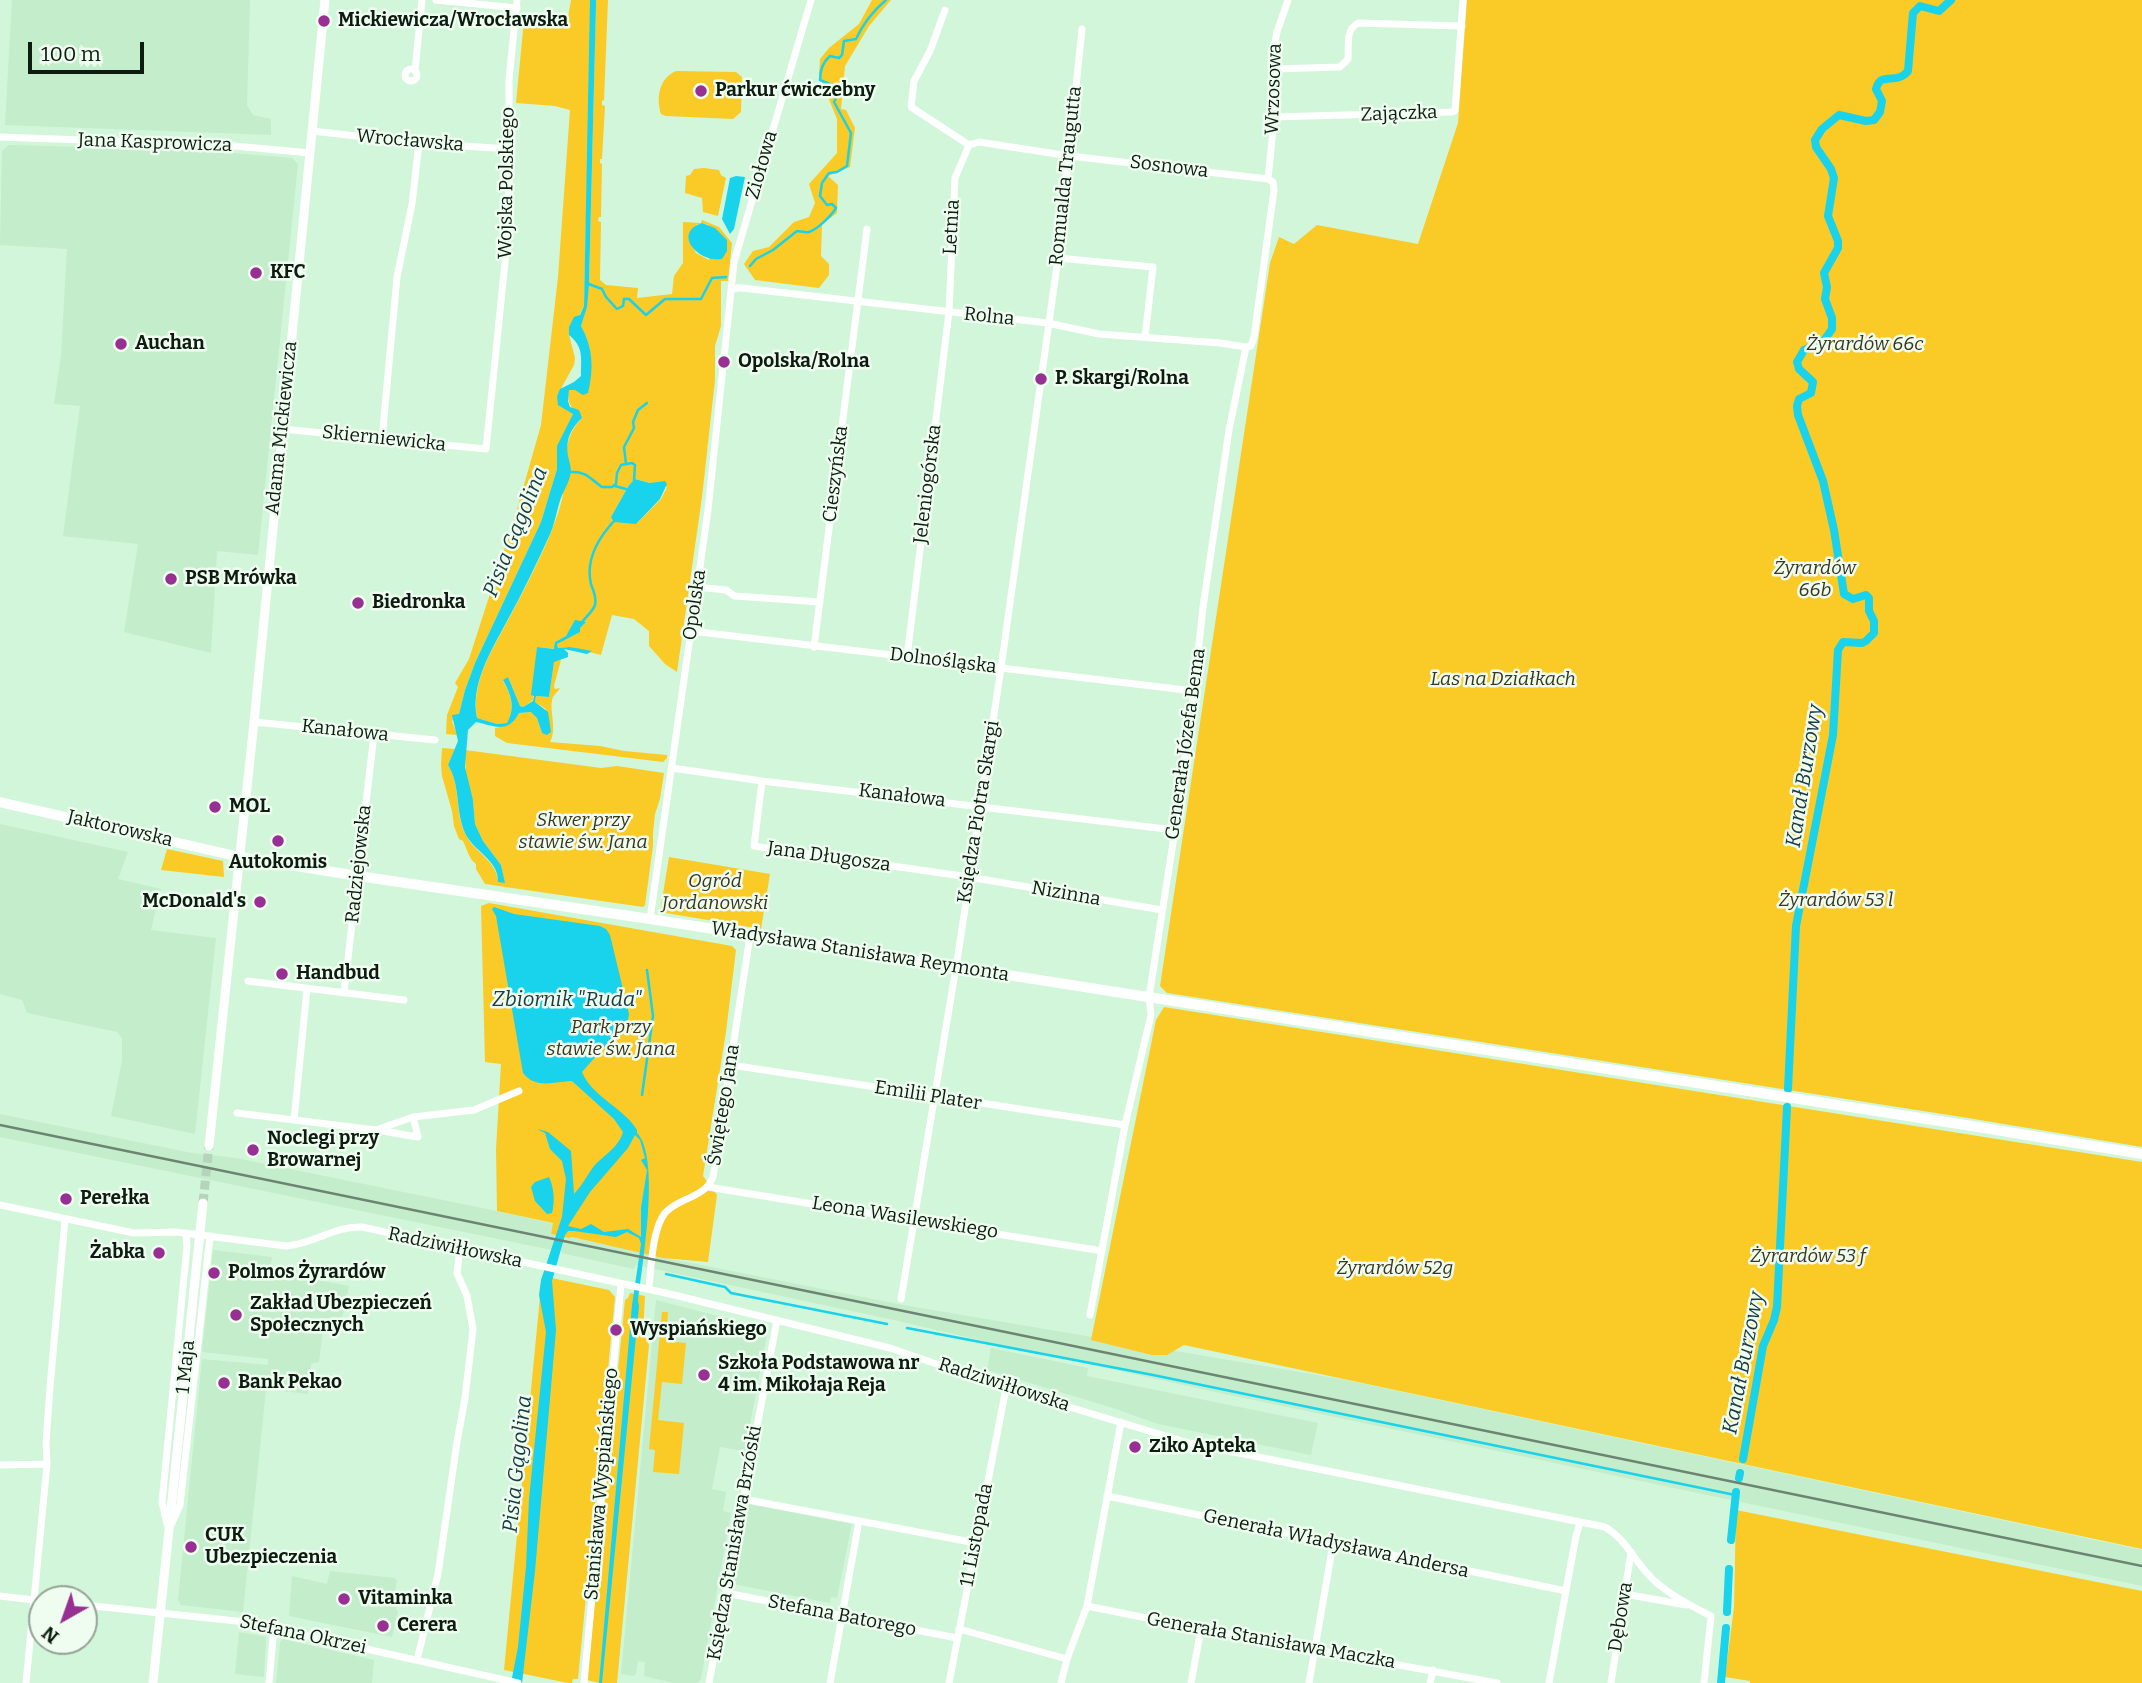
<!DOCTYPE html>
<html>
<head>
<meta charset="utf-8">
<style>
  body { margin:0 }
  #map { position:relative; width:2142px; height:1683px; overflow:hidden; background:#d2f6d9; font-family:Bitter,serif }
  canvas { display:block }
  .north { position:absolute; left:28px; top:1585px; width:70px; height:70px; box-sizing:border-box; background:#effdf1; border:2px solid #95a397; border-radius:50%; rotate:220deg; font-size:19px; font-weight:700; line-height:28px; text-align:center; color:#0e1b11 }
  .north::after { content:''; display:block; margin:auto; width:24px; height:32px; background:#982f92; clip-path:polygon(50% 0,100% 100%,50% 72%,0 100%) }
  .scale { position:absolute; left:28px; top:42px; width:116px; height:32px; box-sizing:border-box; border:4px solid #0e1b11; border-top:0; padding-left:9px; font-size:21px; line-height:24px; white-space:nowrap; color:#0e1b11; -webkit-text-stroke:5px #effdf1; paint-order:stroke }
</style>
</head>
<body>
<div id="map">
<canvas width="2142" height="1683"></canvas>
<div class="north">N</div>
<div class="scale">100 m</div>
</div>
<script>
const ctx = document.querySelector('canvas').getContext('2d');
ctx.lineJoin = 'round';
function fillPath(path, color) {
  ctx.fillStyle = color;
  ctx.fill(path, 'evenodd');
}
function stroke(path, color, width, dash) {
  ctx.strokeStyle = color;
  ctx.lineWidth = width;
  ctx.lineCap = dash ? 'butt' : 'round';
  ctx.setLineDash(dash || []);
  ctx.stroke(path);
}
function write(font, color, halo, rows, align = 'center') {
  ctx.font = font + ' Bitter,serif';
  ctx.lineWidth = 5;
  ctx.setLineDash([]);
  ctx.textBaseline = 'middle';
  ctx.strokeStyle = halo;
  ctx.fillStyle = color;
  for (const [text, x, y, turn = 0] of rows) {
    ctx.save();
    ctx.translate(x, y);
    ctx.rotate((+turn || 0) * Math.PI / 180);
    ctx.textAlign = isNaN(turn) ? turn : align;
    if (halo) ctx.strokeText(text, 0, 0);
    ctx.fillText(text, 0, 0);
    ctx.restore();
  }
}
const built = new Path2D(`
  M12 0H250L247 105 253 115 271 119V135L5 125Z
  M9 145 196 150 292 158 298 164 258 555 217 551 211 653 124 632 138 544 63 536 80 406 54 404 61 356 67 249 0 245 2 151Z
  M0 824 128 852 118 879 161 889 151 930 216 938 195 1134 111 1116 122 1061V1038L117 1032 27 1013 22 1000 0 994Z
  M0 1114 192 1153 236 1158 497 1211 553 1224 551 1234 569 1238 571 1237 656 1256 903 1305 1341 1379 2142 1550V1586L1206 1390 992 1343 894 1320 636 1265 634 1269 561 1253V1250L553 1248 552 1250 0 1137Z
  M213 1250 272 1257 270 1271 349 1286 340 1328 323 1329 319 1362 311 1364 308 1394 266 1389 243 1612 181 1605 178 1600 202 1359 268 1365V1359L202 1352Z
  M656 1300 768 1329 745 1451 720 1447 712 1489 726 1492 723 1511 731 1513 701 1679 697 1683H673L644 1676 645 1662 638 1661 636 1673 634 1676 621 1674Z
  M991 1348 1088 1368 1087 1376 1318 1423 1311 1455 1158 1424 1113 1408 987 1370Z
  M749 1504 852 1524 837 1598 831 1597 830 1603 733 1584Z
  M330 1571 395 1578 397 1581 395 1591 399 1593 396 1610 398 1611 392 1637 289 1616 292 1576 327 1584Z
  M239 1632 266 1637 264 1677 235 1674Z
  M283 1639 374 1660 372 1683H276L280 1642Z`);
const green = new Path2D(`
  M571 0H590L591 12 584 306 569 335 575 358 574 365 557 396 573 414 558 446 557 469 541 522 475 663 465 690 459 714 452 721 457 735 446 734 447 715 458 687 455 683 469 659 516 513 541 425 558 277 570 110 555 106 516 103 524 20 567 23Z
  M596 0H608L604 100 602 101V105L605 106 602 159H600V163L602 164 601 217H599L598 221 601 222 600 280 606 285 638 288 637 298 672 294 674 276 683 263V222L701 223 702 220 719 227 732 243 728 281H721V326L715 346V380L702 497 677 672 665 664 649 646V631L634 619 612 615 601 655 570 647 558 648 557 644 584 624H574L566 636 555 642V649L537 647 533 700 523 707 520 706 508 677 503 681C511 695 516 708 507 723L497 724 477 718C471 683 491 652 507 622 523 593 539 561 552 530 556 519 561 506 563 494 568 465 560 440 582 418 573 409 566 404 569 390H575C589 360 597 358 581 326L584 316 589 284ZM702 223 709 225V260L696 253 689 241 696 225ZM635 479 667 487 661 499 636 524 611 517 629 485Z
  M872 0H891L869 26 845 66 841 109 846 110 855 128 850 167 828 176 838 185 837 213 822 224 821 256 829 264V275L819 288 755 280 744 264 753 251 769 247 794 222 809 217 815 203 809 184 837 153V119L819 75 820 59 829 48 859 24Z
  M1467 0H2142V1147L1968 1118 1167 993 1160 986 1270 263 1279 237 1294 244 1317 225 1418 244 1458 123Z
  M676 71 736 72 742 77 741 112 733 119 666 116 661 114C656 98 659 78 676 71Z
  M704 168 719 170 721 175 726 178 718 216 703 212 702 198 685 193 686 176 690 175 694 169Z
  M558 659 561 660 554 686 555 689 560 688C558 691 555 694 553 697 548 709 558 728 550 742L600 746 624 751 667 755V758L663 762 507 743 495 736V728C507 726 513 724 519 713L532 712 537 718 542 733 546 709 535 702 536 696 549 697 554 661Z
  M442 748 455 749 448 765C462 788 454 814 466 835 474 852 495 859 498 880L504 881 501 865 483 841 475 824 473 800 466 777 465 750 601 768 617 766 664 773 660 799 655 814 653 833V846L645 905 643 907 485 884 476 869V864C469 859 467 849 463 841L459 839 454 826 452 811 442 776 441 765Z
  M167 849 223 861 224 877 161 870Z
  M669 857 770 874 761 929 660 912Z
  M489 903 732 946 736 950 726 1032 703 1176 717 1195 708 1262 663 1258 572 1237 569 1238 551 1234 553 1223 497 1211 496 1149 501 1064 485 1062 481 906Z
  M1164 1007 2142 1162V1549L1184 1345 1167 1355H1152L1091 1340 1156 1020Z
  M542 1276 609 1290 615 1297 578 1679H573L572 1683H568L504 1670Z
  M630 1293 645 1296 643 1333 649 1345 617 1683H599L587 1680 625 1300 628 1298Z
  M662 1312H668L666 1341 686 1343 682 1384 662 1382 658 1420 684 1423 679 1474 653 1472 655 1450 649 1449Z
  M1736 1510 2142 1591V1683H1750V1681L1725 1677 1734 1607Z`);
const water = new Path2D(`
  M590 0H596V5L589 284 587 307 581 326C593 347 594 369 588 393L583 395 575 390H569L568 401 570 407 579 410 582 418C571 428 565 440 568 456 569 461 571 466 571 471 570 479 567 485 564 491 558 502 556 520 551 532 537 563 522 594 506 623 491 651 470 685 477 718L497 724 507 723C516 707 511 695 503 680L508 677 520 706 523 707 533 701 534 696 531 695 537 647 554 649 555 642 566 636 575 620 586 622 580 628V632L557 644 558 648 570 647 592 651 587 654 564 649 568 653V657L554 662 549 697 536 696 535 702 548 712 551 732 547 735 542 733 537 718 531 712 519 713C508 734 495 726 476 722L468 730 465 767 473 800 475 824 483 841 501 865 505 883 498 882C499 860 473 851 465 833 455 811 461 786 448 765L458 741 452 715 459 714 465 690 475 663 541 522 557 469V446L573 414 558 405 557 396 560 389 574 382 581 376C581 358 584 347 569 335V327L574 317 580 315 584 306Z
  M736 176 745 177 734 229 730 234 722 219 730 178Z
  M702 223 715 228 727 240V251L722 259C698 263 672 233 702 223Z
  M635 479 650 483 665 481 667 484 660 499 636 524 614 522 611 517 629 485Z
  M494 907 514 914 600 926 606 929 610 935 629 1014 628 1020 582 1072C592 1097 624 1108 637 1130V1133C661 1157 642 1266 638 1301L639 1306 602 1683H599L632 1305 641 1244 639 1238 627 1232 616 1237 574 1231H568L565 1235 552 1281 556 1330 535 1571 522 1683H511L518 1647 526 1567 529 1499 546 1332 539 1295 541 1280 562 1217 566 1179 562 1161 550 1149 545 1133 537 1129 548 1132 571 1151 574 1194C582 1186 587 1175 594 1166 604 1155 619 1147 623 1132L614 1119 572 1081C554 1082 535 1089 523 1073L496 916 492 909ZM635 1135 640 1140 645 1158 641 1160 647 1170 641 1208V1237L628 1229 604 1232 591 1224 581 1229 568 1226 590 1192 628 1148Z
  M549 1177C554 1188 555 1201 552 1213L547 1214 535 1201 531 1187 535 1182Z`);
const stream = new Path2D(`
  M750 266 756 259 773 250 797 231C800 231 806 233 809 232 818 229 831 216 836 208L832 204 827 205 820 196 822 183 829 173 837 172 847 166 851 133 834 102 842 88 837 84 832 85 820 80C820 71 823 62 830 56L839 58 842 55 844 41 856 39C863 24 874 10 886 0
  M586 283 602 289 606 297 617 309 623 306 624 299H629L646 315 665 299H701L712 278 726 277
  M626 464 624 447 634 428 633 422 638 410 647 403
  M570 472C587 471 590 479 602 487H612L616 484 617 473 621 465 632 463 635 465 634 481
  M615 486 626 489
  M582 622C586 617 593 611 595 605 597 596 593 591 591 584 585 559 599 537 615 520
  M642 1095 653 1016 647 970
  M666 1274 725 1287 731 1293 887 1324
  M907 1328 1153 1375 1735 1495`);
const canal = new Path2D(`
  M1788 1089 1796 926 1833 735 1838 650 1843 642 1862 643 1866 641 1874 633V621L1869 611V598L1866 595 1853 599 1844 594 1834 530 1823 481 1798 415 1797 406 1799 399 1811 393 1813 382 1799 369 1797 362 1804 350 1823 342 1832 329V318L1825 299 1827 287 1824 273 1838 248V241L1828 216 1834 178 1831 169 1816 147 1815 140 1822 129 1839 115 1866 121 1874 120 1880 112 1882 101 1876 89C1881 70 1896 86 1908 71L1913 13 1920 6 1939 11 1951 0
  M1743 1459 1763 1346 1774 1320 1777 1307 1787 1107
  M1739 1478 1740 1473
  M1731 1540 1736 1492
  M1727 1612 1729 1569
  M1721 1683 1726 1628`);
const tertiaryTunnel = new Path2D(`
  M203 1203 209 1146`);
const minor = new Path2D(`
  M436 0 517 8
  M945 10 930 51 914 81 911 107 969 145
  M405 75a6 6 0 1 1 12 0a6 6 0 1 1-12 0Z
  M1274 69 1340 67 1348 59C1349 46 1345 30 1358 23L1462 26
  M415 71 422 0
  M1274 117 1451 112 1455 111 1463 0
  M312 131 419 143 509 149
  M0 137 224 145 310 153
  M969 145 979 142 1070 156 1268 179
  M1268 179 1273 130 1274 47 1277 32 1288 0
  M1058 258 1153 267 1145 337
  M732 290 737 288H742L1048 323 1099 334 1220 343 1246 347
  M282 429 486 449 509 223V80L517 0
  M382 439 397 277 412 204 419 143
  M697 587 726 590 735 596 820 602
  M691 631 1194 691
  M814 647 867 229
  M907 657 949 312 955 178 969 145
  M254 722 435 740
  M672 768 762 781 1175 830
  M762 781 754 846 969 877 1162 910
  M650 919 708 510 734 262 811 0
  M248 981 404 1000
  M344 993 374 734
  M731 1065 1125 1125
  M237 1113 376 1130 413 1117 474 1110 519 1091
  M294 1120 307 989
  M377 1130 418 1137 413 1117
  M708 1187 1102 1251
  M0 1205 134 1233 176 1232 286 1246C315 1244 333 1226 362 1227L670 1294 890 1348 1006 1388 1189 1443 1605 1527C1624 1538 1632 1556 1646 1572 1663 1592 1688 1604 1711 1616L1704 1683
  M649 1289C651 1269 652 1229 665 1213 679 1197 704 1199 713 1177L750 936
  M901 1299 958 955 1001 668 1058 258 1082 29
  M1090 1315 1125 1125 1151 1015 1149 997 1175 830 1194 691 1203 607 1229 430 1246 347 1251 346 1254 337 1274 190 1273 182 1268 179
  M0 1465 47 1464
  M1107 1496 1566 1591
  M743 1499 976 1543
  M172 1523 180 1505 210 1236
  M167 1524 162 1502 187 1246 186 1233
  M726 1593 957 1638
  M1625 1594 1686 1605
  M0 1596 42 1601
  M84 1605 246 1622 518 1683
  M1087 1606 1201 1629 1497 1683
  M959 1629 1067 1659
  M417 1660 438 1574 457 1442 465 1398 473 1329 467 1296 457 1273 460 1249
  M26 1683 47 1464 46 1443 50 1387 65 1220
  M269 1683 274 1627
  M584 1683 621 1284
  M709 1683 777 1320
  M830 1683 859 1521
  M949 1683 1006 1388
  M1061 1683 1067 1659 1087 1606 1121 1422
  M1191 1683 1201 1629
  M1309 1683 1333 1544
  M1430 1683 1433 1670
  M1549 1683 1576 1536 1580 1523
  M1611 1683 1631 1552`);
const tertiary = new Path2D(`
  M209 1146 254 722 325 0
  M153 1683 203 1203`);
const secondary = new Path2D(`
  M0 802 240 857 358 876 650 919 1978 1127 2142 1154`);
const rail = new Path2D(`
  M0 1125 2142 1566`);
const markers = [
  [324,21,7,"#982f92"],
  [701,91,7,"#982f92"],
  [256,273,7,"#982f92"],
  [121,344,7,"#982f92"],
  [724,362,7,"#982f92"],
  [1041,379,7,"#982f92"],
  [171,579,7,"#982f92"],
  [358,603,7,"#982f92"],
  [215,807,7,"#982f92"],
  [278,841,7,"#982f92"],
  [260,902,7,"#982f92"],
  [282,974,7,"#982f92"],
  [253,1150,7,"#982f92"],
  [66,1199,7,"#982f92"],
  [159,1253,7,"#982f92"],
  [214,1273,7,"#982f92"],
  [236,1315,7,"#982f92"],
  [616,1330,7,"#982f92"],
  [704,1375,7,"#982f92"],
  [224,1383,7,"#982f92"],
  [1135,1447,7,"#982f92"],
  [191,1547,7,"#982f92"],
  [344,1599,7,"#982f92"],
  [383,1626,7,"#982f92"]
];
const poiNames = [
  ["Mickiewicza/Wrocławska",338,21],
  ["Parkur ćwiczebny",715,91],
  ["KFC",270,273],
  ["Auchan",135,344],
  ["Opolska/Rolna",738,362],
  ["P. Skargi/Rolna",1055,379],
  ["PSB Mrówka",185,579],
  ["Biedronka",372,603],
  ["MOL",229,807],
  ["Autokomis",278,863,"center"],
  ["McDonald's",246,902,"right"],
  ["Handbud",296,974],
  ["Noclegi przy",267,1139],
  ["Browarnej",267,1161],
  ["Perełka",80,1199],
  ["Żabka",145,1253,"right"],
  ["Polmos Żyrardów",228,1273],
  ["Zakład Ubezpieczeń",250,1304],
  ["Społecznych",250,1326],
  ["Wyspiańskiego",630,1330],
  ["Szkoła Podstawowa nr",718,1364],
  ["4 im. Mikołaja Reja",718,1386],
  ["Bank Pekao",238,1383],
  ["Ziko Apteka",1149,1447],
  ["CUK",205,1536],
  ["Ubezpieczenia",205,1558],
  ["Vitaminka",358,1599],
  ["Cerera",397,1626]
];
const streetNames = [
  ["Wrzosowa",1274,89,-88],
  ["Zajączka",1399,114,-2],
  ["Wrocławska",410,141,5],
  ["Jana Kasprowicza",155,143,2],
  ["Ziołowa",762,165,-74],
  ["Sosnowa",1169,167,7],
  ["Romualda Traugutta",1066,176,-84],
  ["Wojska Polskiego",507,183,-89],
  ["Letnia",952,227,-87],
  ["Rolna",989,317,6],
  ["Adama Mickiewicza",282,428,-84],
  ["Skierniewicka",384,439,6],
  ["Cieszyńska",836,474,-83],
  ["Jeleniogórska",928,484,-83],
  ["Opolska",695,605,-82],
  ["Dolnośląska",943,661,7],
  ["Kanałowa",345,731,6],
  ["Generała Józefa Bema",1186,744,-82],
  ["Kanałowa",902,796,7],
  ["Księdza Piotra Skargi",979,812,-81],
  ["Jaktorowska",120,829,13],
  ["Jana Długosza",829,857,8],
  ["Radziejowska",359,864,-84],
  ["Nizinna",1066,894,10],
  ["Władysława Stanisława Reymonta",860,952,9],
  ["Emilii Plater",928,1096,9],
  ["Świętego Jana",724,1105,-81],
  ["Leona Wasilewskiego",905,1218,9],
  ["Radziwiłłowska",455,1248,12],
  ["1 Maja",186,1367,-84],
  ["Radziwiłłowska",1004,1385,18],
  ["Stanisława Wyspiańskiego",602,1484,-85],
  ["11 Listopada",977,1535,-79],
  ["Księdza Stanisława Brzóski",735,1543,-80],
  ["Generała Władysława Andersa",1336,1544,12],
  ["Stefana Batorego",842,1616,11],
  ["Dębowa",1621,1617,-81],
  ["Stefana Okrzei",303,1635,12],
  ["Generała Stanisława Maczka",1271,1641,10]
];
const parkNames = [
  ["Żyrardów 66c",1865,345],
  ["Żyrardów",1815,569],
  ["66b",1815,591],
  ["Las na Działkach",1503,680],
  ["Skwer przy",583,821],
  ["stawie św. Jana",583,843],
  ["Ogród",715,882],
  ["Jordanowski",715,904],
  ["Żyrardów 53 l",1836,901],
  ["Park przy",611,1028],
  ["stawie św. Jana",611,1050],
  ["Żyrardów 53 f",1808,1257],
  ["Żyrardów 52g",1395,1269]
];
const waterNames = [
  ["Pisia Gągolina",516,532,-68],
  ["Kanał Burzowy",1805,776,-81],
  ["Zbiornik \"Ruda\"",567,1000],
  ["Kanał Burzowy",1744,1363,-79],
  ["Pisia Gągolina",518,1464,-84]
];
fillPath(built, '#c3edcb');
fillPath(green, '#faca27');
fillPath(water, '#19d2eb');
stroke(stream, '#19d2eb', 2.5);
stroke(canal, '#19d2eb', 8);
stroke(tertiaryTunnel, '#b5d5bb', 9, [9, 4.5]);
stroke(minor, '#fff', 7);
stroke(tertiary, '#fff', 9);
stroke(secondary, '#fff', 10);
stroke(rail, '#6c8471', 2.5);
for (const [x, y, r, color] of markers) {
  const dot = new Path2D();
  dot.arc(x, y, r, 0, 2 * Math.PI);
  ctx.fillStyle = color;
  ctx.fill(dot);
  stroke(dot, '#effdf1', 2.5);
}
write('bold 19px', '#0e1b11', '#effdf1', poiNames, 'left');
write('19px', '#0e1b11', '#effdf1', streetNames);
write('italic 19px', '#3c341c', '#effdf1', parkNames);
write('italic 21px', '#1a3b41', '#effdf1', waterNames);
</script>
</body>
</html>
